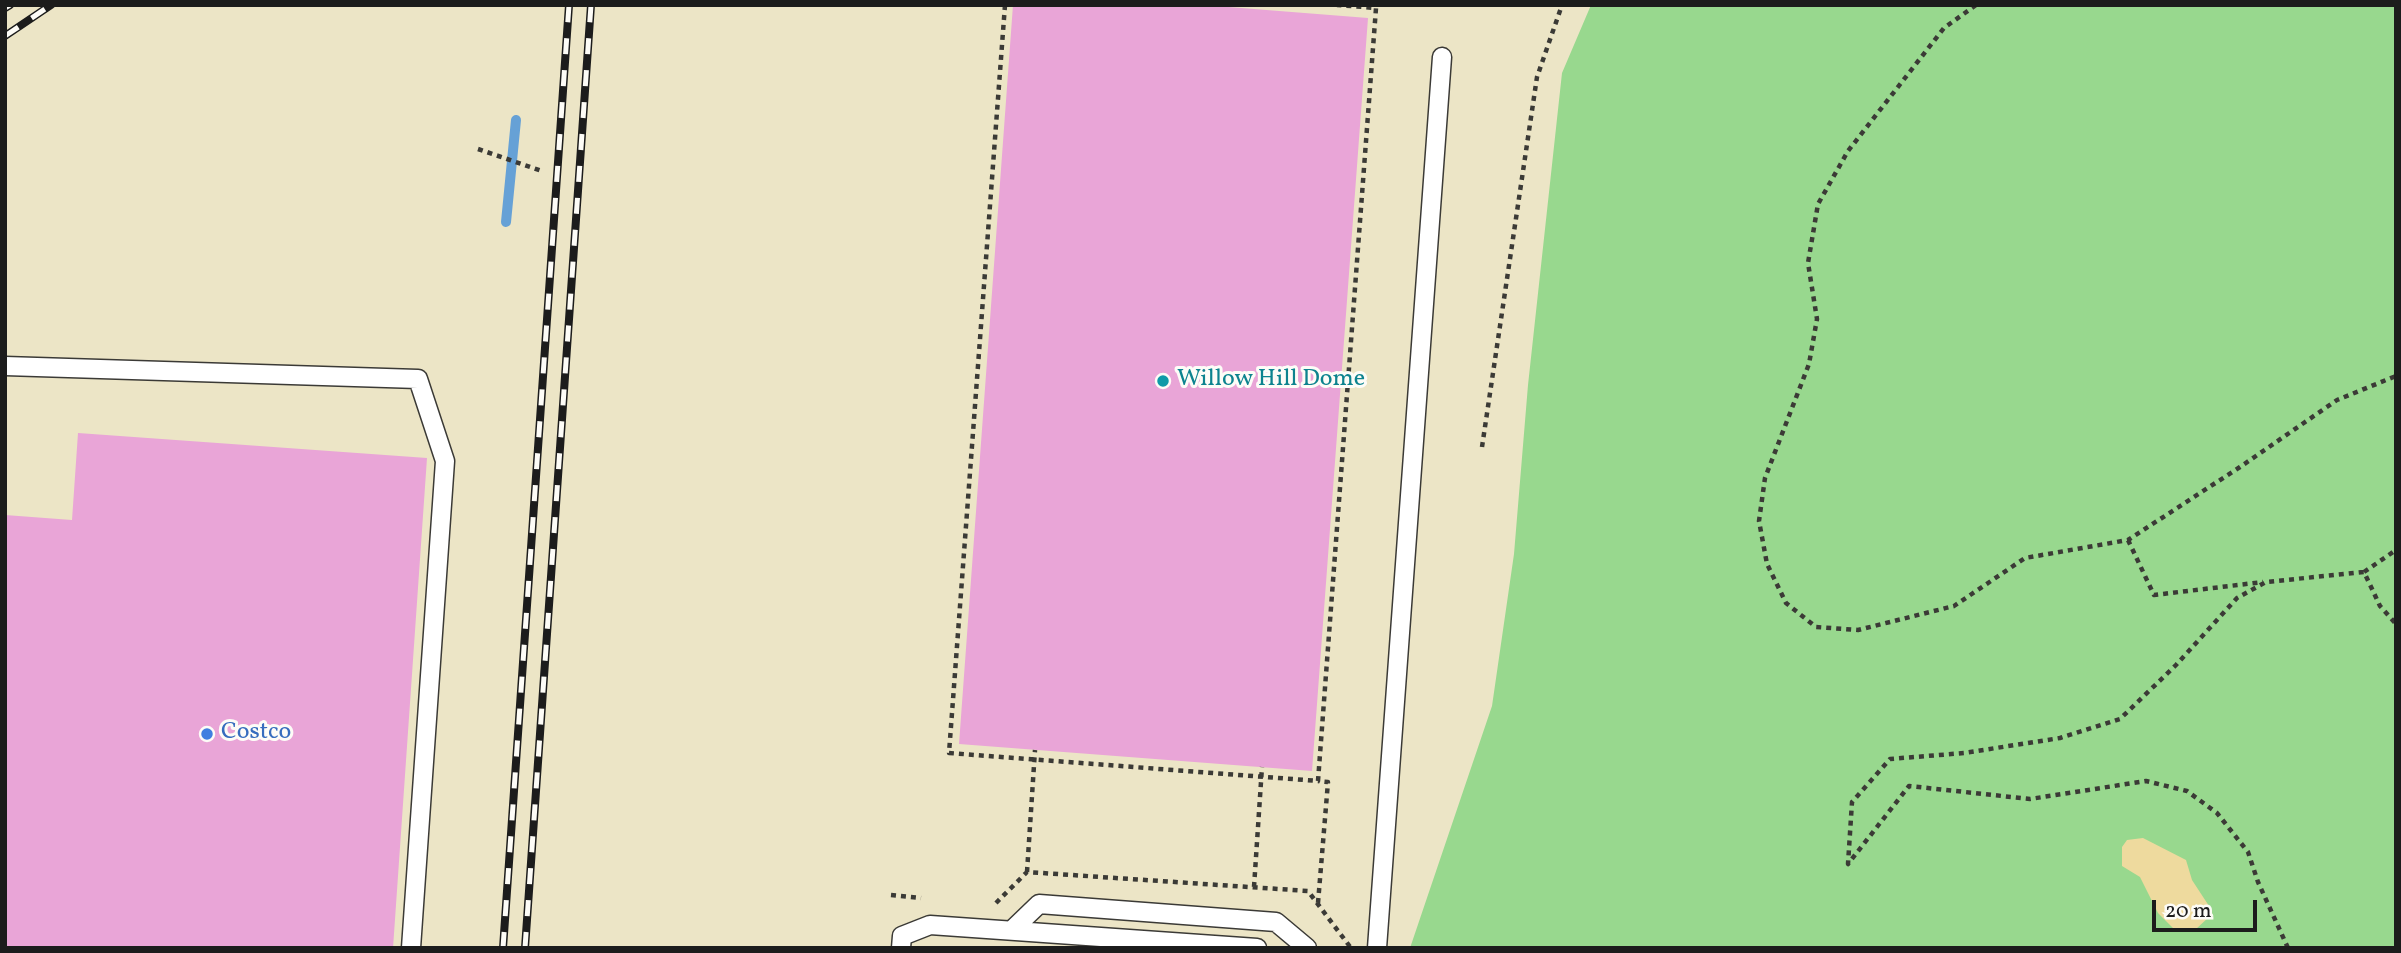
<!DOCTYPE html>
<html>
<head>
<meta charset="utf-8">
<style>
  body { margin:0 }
  #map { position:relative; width:2401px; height:953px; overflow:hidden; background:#ece5c6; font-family:Vollkorn,serif }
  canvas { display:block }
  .frame { position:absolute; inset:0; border:7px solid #1c1c1c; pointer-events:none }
  .scale { position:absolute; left:2152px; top:900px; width:105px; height:32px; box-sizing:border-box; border:4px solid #1c1c1c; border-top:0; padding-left:9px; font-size:21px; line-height:24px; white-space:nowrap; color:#1c1c1c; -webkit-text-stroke:5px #fdfcf7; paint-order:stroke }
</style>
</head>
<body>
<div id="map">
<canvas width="2401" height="953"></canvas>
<div class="frame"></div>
<div class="scale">20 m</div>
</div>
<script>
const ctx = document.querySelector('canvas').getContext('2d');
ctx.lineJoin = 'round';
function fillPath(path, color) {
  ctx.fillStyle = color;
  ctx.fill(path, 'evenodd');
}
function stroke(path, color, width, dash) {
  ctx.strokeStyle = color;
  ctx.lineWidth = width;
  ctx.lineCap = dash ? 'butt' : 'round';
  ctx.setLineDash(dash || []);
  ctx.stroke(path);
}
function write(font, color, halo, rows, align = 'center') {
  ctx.font = font + ' Vollkorn,serif';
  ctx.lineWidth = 6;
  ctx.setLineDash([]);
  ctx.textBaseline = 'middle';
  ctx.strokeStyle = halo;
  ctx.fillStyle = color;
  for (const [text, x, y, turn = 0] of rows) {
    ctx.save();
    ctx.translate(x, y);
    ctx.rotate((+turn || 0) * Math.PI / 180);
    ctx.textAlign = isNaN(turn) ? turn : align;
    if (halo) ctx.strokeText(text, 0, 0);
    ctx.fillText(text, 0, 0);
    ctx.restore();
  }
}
const green = new Path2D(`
  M1591 5H2396V948H1410L1492 706 1514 554 1528 385 1562 73Z`);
const sand = new Path2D(`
  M2143 838 2186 860 2192 880 2209 906V917L2196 929 2173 928 2158 913 2140 877 2122 866V847L2127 840Z`);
const stream = new Path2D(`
  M506 222 516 120`);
const building = new Path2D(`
  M1013 5H1203L1368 18 1312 771 959 744Z
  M78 433 427 458 393 948H5V515L72 520Z`);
const path = new Path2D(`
  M1005 5 949 753 1318 781 1376 8 1337 5
  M1976 5 1944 28 1848 151 1818 204 1808 263 1817 319 1809 364 1765 478 1759 521 1767 564 1786 603 1816 627 1858 630 1954 606 2025 558 2128 540 2240 467 2337 400 2396 376
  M478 149 542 171
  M1482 447 1537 77 1562 5
  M2128 540 2154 595 2263 582
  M2364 572 2396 550
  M1027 872 1035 750
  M1254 887 1262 767
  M891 895 921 898
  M996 903 1027 872 1308 891 1351 948
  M1318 903 1328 782 1318 781
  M2288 948 2258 882 2248 852 2217 813 2187 791 2146 781 2030 799 1909 786 1848 864 1852 802 1890 759 1964 753 2060 738 2120 719 2176 665 2237 598 2266 582 2364 572 2380 606 2396 624`);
const service = new Path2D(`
  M5 366 418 379 445 461 411 948
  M1012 930 1039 904 1276 922 1307 948
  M901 948 902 936 930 925 1257 948
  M1377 948 1442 57`);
const rail = new Path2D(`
  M5 8 10 5
  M5 36 51 5
  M503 948 569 5
  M525 948 591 5`);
const markers = [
  [1163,381,7,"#0f9aa8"],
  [207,734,7,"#3f7fe0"]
];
const cultureNames = [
  ["Willow Hill Dome",1177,381]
];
const shopNames = [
  ["Costco",221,734]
];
fillPath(green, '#98d88e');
fillPath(sand, '#eeda9e');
stroke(stream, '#66a1d6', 10);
fillPath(building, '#e9a5d7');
stroke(service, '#3b3a36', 21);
stroke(path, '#3b3a36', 4.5, [5, 5]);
stroke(service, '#fff', 18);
stroke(rail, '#1c1c1c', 8);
stroke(rail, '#fdfcf7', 5, [16]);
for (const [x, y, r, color] of markers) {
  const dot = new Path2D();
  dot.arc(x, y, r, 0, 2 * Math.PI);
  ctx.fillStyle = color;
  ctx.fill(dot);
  stroke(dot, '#fdfcf7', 2.5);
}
write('24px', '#0d838f', '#fdfcf7', cultureNames, 'left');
write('24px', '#366cbe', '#fdfcf7', shopNames, 'left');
</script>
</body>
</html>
